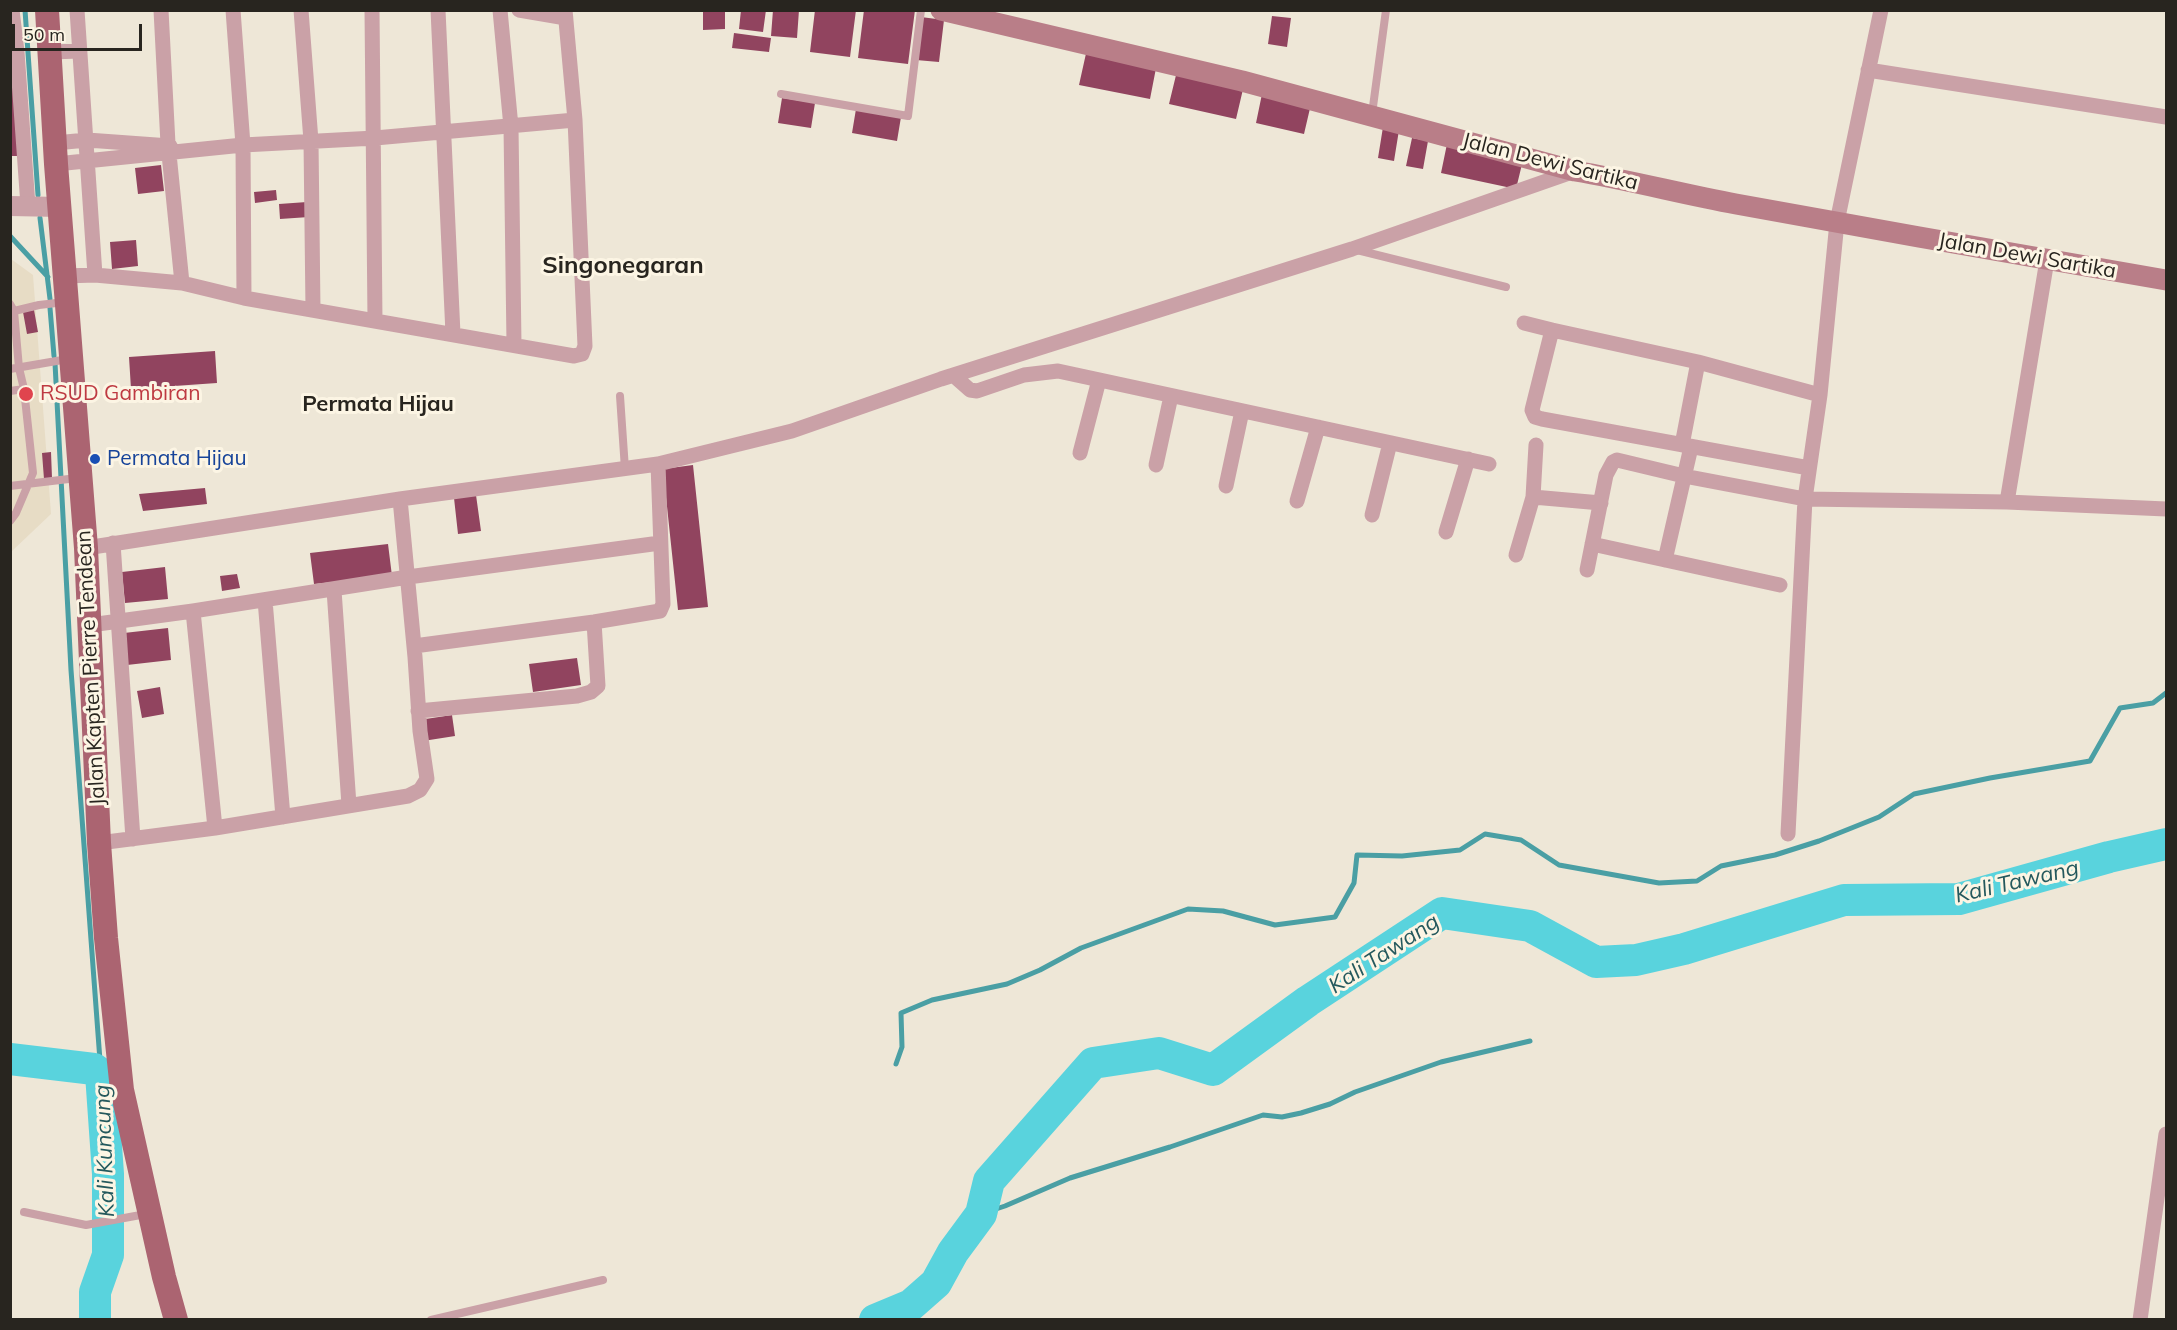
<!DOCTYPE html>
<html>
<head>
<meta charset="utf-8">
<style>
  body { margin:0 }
  #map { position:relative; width:2177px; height:1330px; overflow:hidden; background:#eee7d7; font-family:Mulish,sans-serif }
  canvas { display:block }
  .frame { position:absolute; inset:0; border:12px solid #28251f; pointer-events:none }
  .scale { position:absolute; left:12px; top:24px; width:130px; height:27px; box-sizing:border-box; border:3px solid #28251f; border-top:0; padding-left:8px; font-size:18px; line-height:21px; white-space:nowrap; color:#28251f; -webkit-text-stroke:4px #fcf5e4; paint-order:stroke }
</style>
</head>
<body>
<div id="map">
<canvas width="2177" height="1330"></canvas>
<div class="frame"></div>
<div class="scale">50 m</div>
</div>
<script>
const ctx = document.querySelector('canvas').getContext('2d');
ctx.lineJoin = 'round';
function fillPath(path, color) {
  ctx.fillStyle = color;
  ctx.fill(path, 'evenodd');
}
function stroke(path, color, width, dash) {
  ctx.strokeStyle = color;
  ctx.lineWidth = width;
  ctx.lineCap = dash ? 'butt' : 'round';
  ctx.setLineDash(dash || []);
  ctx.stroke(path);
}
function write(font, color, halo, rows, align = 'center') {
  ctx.font = font + ' Mulish,sans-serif';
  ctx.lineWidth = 6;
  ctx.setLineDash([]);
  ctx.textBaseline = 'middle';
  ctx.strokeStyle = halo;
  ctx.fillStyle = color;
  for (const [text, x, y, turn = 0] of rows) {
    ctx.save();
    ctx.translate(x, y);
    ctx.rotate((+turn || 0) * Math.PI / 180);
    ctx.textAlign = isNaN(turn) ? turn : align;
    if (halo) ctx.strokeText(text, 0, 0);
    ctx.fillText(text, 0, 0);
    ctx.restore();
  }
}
const built = new Path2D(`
  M11 259 33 275 51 514 11 552Z`);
const stream = new Path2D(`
  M25 10 38 195
  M40 218 50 299
  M10 236 48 277
  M50 308 54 356
  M55 363 71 670 101 1074
  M896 1064 902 1047 901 1013 932 1000 1007 984 1040 970 1081 948 1188 909 1223 911 1275 925 1335 917 1354 883 1357 855 1402 856 1460 850 1485 834 1521 840 1559 865 1659 883 1697 881 1721 866 1775 855 1819 841 1879 817 1914 794 1990 778 2090 761 2120 708 2153 703 2166 693
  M981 1214 1005 1206 1070 1178 1170 1147 1263 1115 1282 1117 1301 1113 1330 1104 1355 1092 1441 1062 1530 1041`);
const river = new Path2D(`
  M10 1059 94 1069 101 1074 108 1174V1255L95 1292V1320
  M875 1320 911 1305 936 1283 953 1252 981 1214 989 1181 1093 1063 1159 1053 1213 1070 1308 1001 1442 913 1530 926 1596 962 1636 960 1684 949 1844 900 1959 899 2109 857 2166 844`);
const building = new Path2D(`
  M703 10H725V29L703 30Z
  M741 10H766L763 32 739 29Z
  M773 10H799L797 38 771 36Z
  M815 10H856L850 57 810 52Z
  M864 10H915L908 64 858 58Z
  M1272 16 1291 18 1287 47 1268 44Z
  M921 17 944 20 939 62 916 60Z
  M734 33 771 38 769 52 732 48Z
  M10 34 20 156H10Z
  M1087 49 1157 63 1150 99 1079 85Z
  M1177 71 1244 85 1236 119 1169 104Z
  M1262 94 1311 104 1304 134 1256 123Z
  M782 98 815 103 811 128 778 123Z
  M856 109 901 117 897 141 852 133Z
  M1383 127 1399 130 1394 161 1378 158Z
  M1412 138 1428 141 1423 169 1406 166Z
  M1447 144 1523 160 1516 189 1441 173Z
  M161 165 164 191 138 194 135 168Z
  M276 190 277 200 255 203 254 192Z
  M307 202 309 217 280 219 279 204Z
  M136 240 138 266 112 269 110 242Z
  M34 310 38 332 27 334 23 312Z
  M215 351 217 383 131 389 129 357Z
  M51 452 52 478 44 479 42 453Z
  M693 465 708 607 678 610 663 469Z
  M205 488 207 504 143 511 139 494Z
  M476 495 481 531 458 534 454 498Z
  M388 544 392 576 314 584 310 553Z
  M165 567 168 599 125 603 122 572Z
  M237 574 240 588 222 591 220 576Z
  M168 628 171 660 127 665 124 633Z
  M577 658 581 685 533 692 529 664Z
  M160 687 164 714 142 718 137 691Z
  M452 715 455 736 423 741 419 720Z`);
const service = new Path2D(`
  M781 94 908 116 921 10
  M1372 114 1386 10
  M1357 250 1506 287
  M10 304 14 311 19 368 24 389 33 473 16 513 10 521
  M10 312 39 305 65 302
  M10 369 68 359
  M10 391 24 389
  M620 396 625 469
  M10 486 77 478
  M24 1212 86 1225 146 1214
  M431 1320 603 1280`);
const minor = new Path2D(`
  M12 10 17 52 28 206
  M77 10 95 275
  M161 10 168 144 182 283
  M233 10 243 145 244 298
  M301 10 311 141 313 310
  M372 10 375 321
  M438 10 453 334
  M500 10 511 127 514 344
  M519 10 566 18
  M50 52 80 51
  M1868 70 2166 117
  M55 143 87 140 170 146
  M56 164 243 145 375 138 575 120
  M65 276 95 275 182 283 244 298 574 356 582 354 585 346 575 120 565 10
  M1524 323 1552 330
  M953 375 970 390 977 391 1024 375 1058 371 1489 464
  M1682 445 1698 362
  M1080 453 1099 380
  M658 464 792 431 941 379 1352 249 1575 171
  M1156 465 1171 396
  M1809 468 1542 419 1535 417 1532 410 1552 330 1698 362 1820 395
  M1226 486 1242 411
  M1533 497 1601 503
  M1297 501 1318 427
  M2007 502 2047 260
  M1372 515 1390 443
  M1446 532 1468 459
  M113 543 133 839
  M1592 544 1780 585
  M86 548 400 499 658 464 663 604 660 611 594 622 414 646
  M1516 555 1533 497 1536 445
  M1665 560 1691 447
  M1587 570 1606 475 1613 462 1617 460 1684 476 1805 499 2007 502 2166 509
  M334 590 349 805
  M265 600 283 817
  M193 611 215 828
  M90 625 193 611 408 577 660 543
  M418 711 577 696 591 692 598 686 594 622
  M1788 834 1805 499 1820 395 1837 222 1881 10
  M99 843 215 828 408 796 420 790 427 779 420 731 415 657 400 499
  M2140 1320 2166 1134`);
const tertiary = new Path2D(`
  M10 206 60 207`);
const secondary = new Path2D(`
  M941 10 1242 81 1575 171C1629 180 1682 194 1736 204 1879 230 2023 256 2166 280`);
const primary = new Path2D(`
  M47 10 56 164 86 548 99 843 106 938 122 1090 164 1277 176 1320`);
const markers = [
  [26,394,8,"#e0444e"],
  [95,459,6,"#1a4fb4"]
];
const streetNames = [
  ["Jalan Dewi Sartika",1550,162,14],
  ["Jalan Dewi Sartika",2027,256,10],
  ["Jalan Kapten Pierre Tendean",91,668,-93]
];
const healthNames = [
  ["RSUD Gambiran",40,394]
];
const transitNames = [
  ["Permata Hijau",107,459]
];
const neighbourhoodNames = [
  ["Permata Hijau",378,404]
];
const waterNames = [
  ["Kali Tawang",2017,882,-13],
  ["Kali Tawang",1384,954,-33],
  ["Kali Kuncung",105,1151,-92]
];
const quarterNames = [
  ["Singonegaran",623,266]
];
fillPath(built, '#e7dcc5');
stroke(stream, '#4a9fa4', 5);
stroke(river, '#59d3dd', 32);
fillPath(building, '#91445f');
stroke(service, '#caa1a7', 8);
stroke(minor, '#caa1a7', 15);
stroke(tertiary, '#caa1a7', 20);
stroke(secondary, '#b97e88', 21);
stroke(primary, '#ab6471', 24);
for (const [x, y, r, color] of markers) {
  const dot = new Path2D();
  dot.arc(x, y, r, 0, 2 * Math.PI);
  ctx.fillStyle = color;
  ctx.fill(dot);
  stroke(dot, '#fcf5e4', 2);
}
write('21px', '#28251f', '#fcf5e4', streetNames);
write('21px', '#be3a42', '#fcf5e4', healthNames, 'left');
write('21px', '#164399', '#fcf5e4', transitNames, 'left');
write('bold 22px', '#28251f', '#fcf5e4', neighbourhoodNames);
write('italic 22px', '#25595d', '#fcf5e4', waterNames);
write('bold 24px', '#28251f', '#fcf5e4', quarterNames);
</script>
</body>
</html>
